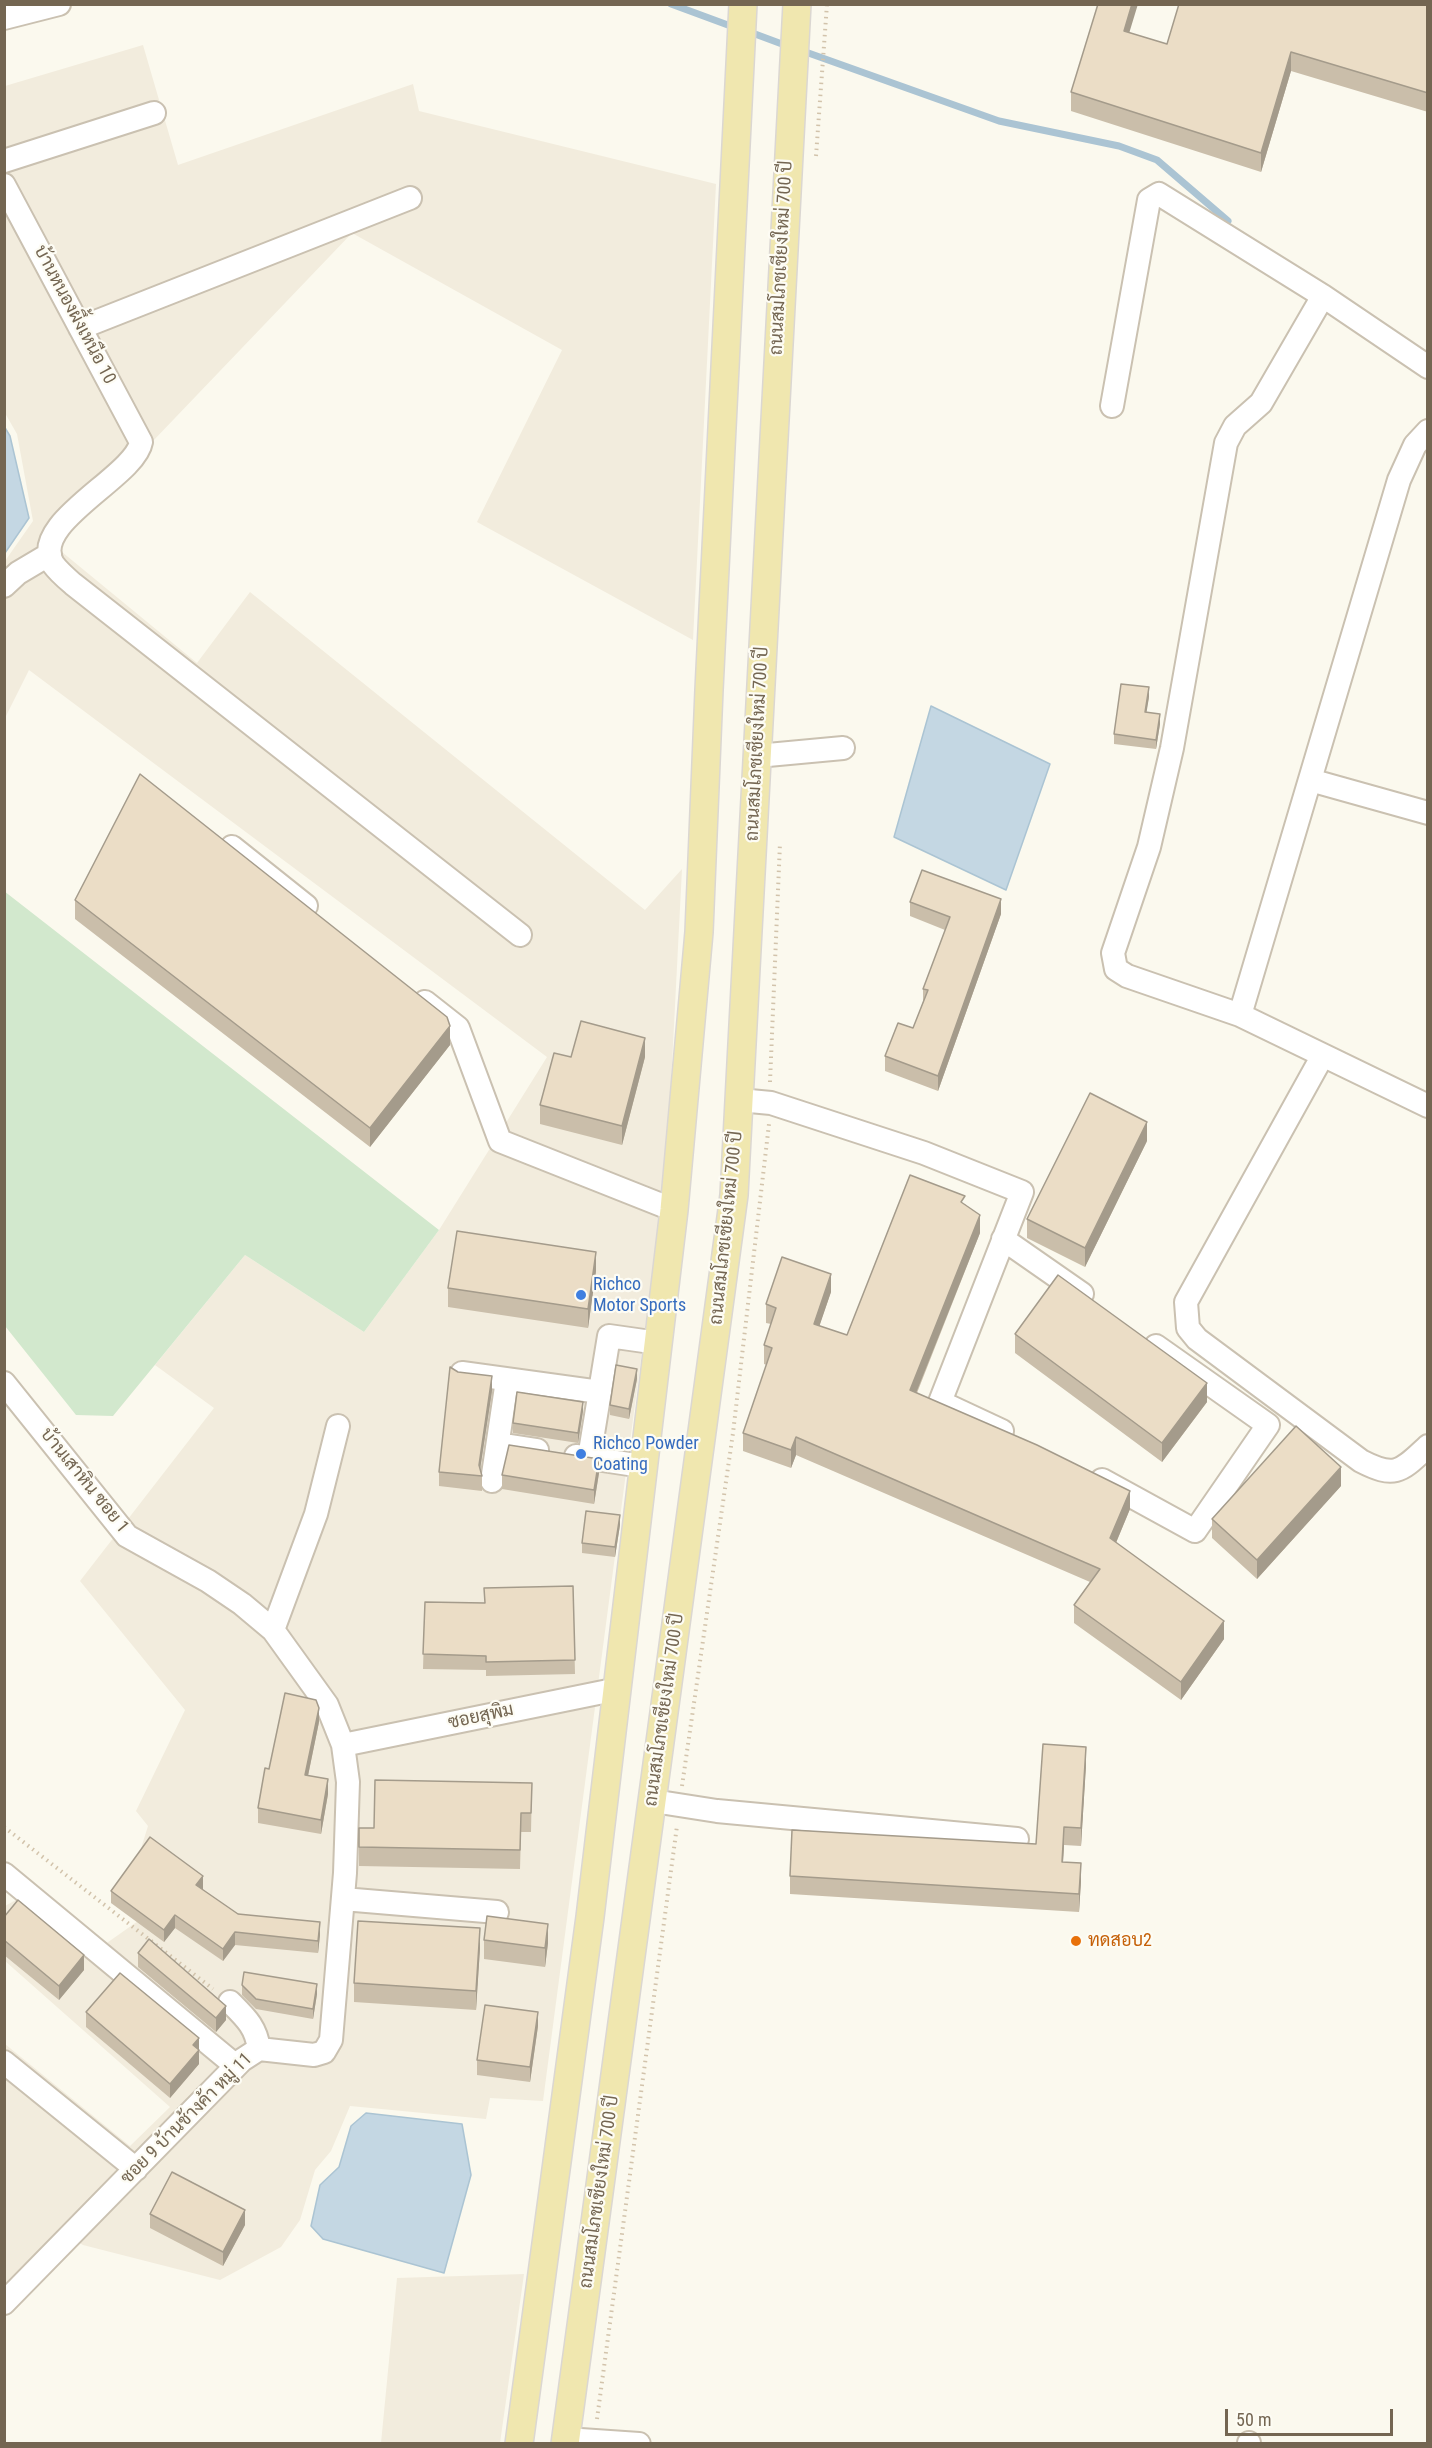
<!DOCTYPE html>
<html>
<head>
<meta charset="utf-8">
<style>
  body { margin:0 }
  #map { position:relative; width:1432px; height:2448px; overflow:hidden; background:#fbf9ee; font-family:"Roboto Condensed",sans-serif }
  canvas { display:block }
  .frame { position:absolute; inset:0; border:6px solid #746652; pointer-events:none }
  .scale { position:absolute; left:1225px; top:2409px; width:168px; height:27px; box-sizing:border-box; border:3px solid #746652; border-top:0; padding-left:8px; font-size:18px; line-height:21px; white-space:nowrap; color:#746652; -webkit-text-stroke:4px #fdfcf4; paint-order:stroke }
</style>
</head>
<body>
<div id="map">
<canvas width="1432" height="2448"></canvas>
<div class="frame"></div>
<div class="scale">50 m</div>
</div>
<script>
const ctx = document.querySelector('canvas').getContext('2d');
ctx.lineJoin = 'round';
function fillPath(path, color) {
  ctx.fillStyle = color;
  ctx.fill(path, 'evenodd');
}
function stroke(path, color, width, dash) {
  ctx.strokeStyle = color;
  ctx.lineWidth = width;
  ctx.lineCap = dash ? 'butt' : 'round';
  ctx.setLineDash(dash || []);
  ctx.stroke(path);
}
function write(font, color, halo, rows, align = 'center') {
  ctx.font = font + ' "Roboto Condensed",Sarabun,sans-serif';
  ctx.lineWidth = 4.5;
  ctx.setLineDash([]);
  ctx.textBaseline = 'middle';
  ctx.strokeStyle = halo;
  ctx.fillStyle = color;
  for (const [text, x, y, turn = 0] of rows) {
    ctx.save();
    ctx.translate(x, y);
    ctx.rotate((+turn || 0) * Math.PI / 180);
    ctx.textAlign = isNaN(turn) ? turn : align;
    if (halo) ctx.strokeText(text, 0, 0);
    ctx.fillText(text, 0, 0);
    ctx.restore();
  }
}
const residential = new Path2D(`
  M143 45 178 165 413 84 419 111 716 184 693 640 477 522 562 350 352 233 64 534 62 552 197 663 250 592 645 910 682 869 667 1162 543 2101 490 2098 486 2119 350 2106 331 2151 315 2170 300 2220 281 2247 220 2280 83 2245 61 2232 5 2286V2044L130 2146 170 2107 5 1961V1906L23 1896 94 1952 148 1914 133 1874 148 1826 136 1811 185 1710 80 1581 214 1408 155 1365 245 1255 364 1332 439 1230 547 1057 29 670 5 718V561L33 521 17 434 5 413V86Z
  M524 2274 500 2443H381L397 2278Z`);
const green = new Path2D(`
  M4 891 439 1230 364 1332 245 1255 113 1416 76 1415 5 1326Z`);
const water = new Path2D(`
  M4 426 10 436 29 518 5 553Z
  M931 706 1050 764 1006 890 894 837Z
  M366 2113 462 2124 471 2175 444 2273 323 2239 311 2226 320 2185 339 2167 351 2126Z`);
const stream = new Path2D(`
  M671 4 736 28
  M747 31 790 47
  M800 50 999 121 1119 146 1157 160 1228 221`);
const path = new Path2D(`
  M816 156 827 4
  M770 1082 780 843
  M682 1786 733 1433 769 1124
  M4 1827 213 1989
  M597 2419 677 1826`);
const minor = new Path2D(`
  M4 18 59 4
  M4 161 154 113
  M4 185 141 442C135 477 28 523 53 564 58 571 66 578 73 584L520 935
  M1323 296 1261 403 1235 426 1226 443 1172 748 1149 847 1113 953 1116 969 1127 976 1240 1015 1428 1106
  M80 328 410 198
  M1112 406 1149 200 1159 194 1323 296 1428 367
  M4 586 18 573 50 554
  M757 756 843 748
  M1310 780 1428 813
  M232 847 306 906
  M425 1002 458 1028 500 1141 674 1210
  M1240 1015 1399 480 1415 445 1428 431
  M1323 1055 1186 1302 1188 1328 1197 1339 1361 1461C1396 1479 1401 1471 1428 1446
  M739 1100 771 1103 924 1153 1022 1192 940 1402 1002 1431
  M1003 1239 1082 1294
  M462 1373 600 1392
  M4 1383 127 1536 208 1581 242 1604 273 1630 327 1705 343 1745 348 1782 345 1873 331 2040 324 2052 314 2055 259 2049 242 2060 4 2303
  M498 1444 537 1450
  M576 1456 642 1466
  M589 1458 609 1336 658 1343
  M1102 1480 1195 1531 1268 1425 1156 1346
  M492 1481 507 1380
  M273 1630 316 1514 338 1426
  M343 1745 618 1689
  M653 1801 717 1811 1017 1839
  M4 1874 236 2066
  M343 1899 497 1912
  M230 2002C246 2018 256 2027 259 2049
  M4 2062 136 2169
  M566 2439 639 2444
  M1249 2444V2443`);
const major = new Path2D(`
  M519 2444 590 1917 674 1210 699 932 709 690 743 4
  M565 2444 734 1195 797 4`);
const wall = new Path2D(`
  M1428 4V112L1291 71 1261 172 1071 111V92L1129 33 1167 44Z
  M1149 697 1146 712 1160 724 1156 749 1114 744V734Z
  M75 900 450 1045 370 1147 75 919Z
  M910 902 1001 914 938 1091 885 1071V1056L913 1028 923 1002V989L945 930 910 916Z
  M571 1057H645L622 1145 540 1124V1105Z
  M1147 1141 1085 1267 1027 1238V1219Z
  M965 1204 980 1233 917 1393 1130 1509 1116 1543 1224 1639 1181 1700 1074 1623V1605L1090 1582 796 1455 791 1468 743 1451V1433L767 1365 764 1364V1345L771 1324 766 1323V1304L831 1292 819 1326 847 1335Z
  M596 1271 588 1328 448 1307V1288Z
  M1015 1334 1207 1402 1162 1462 1015 1353Z
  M637 1379 629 1419 610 1415V1405Z
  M492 1391 480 1470 482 1476V1491L439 1486V1472Z
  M583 1411 578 1443 513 1433V1423Z
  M599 1473 594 1504 502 1489V1475Z
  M1341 1486 1257 1579 1212 1538V1519Z
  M620 1525 615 1557 582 1553V1543Z
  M573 1586 575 1674 486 1676V1670L423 1669 425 1602 484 1603Z
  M319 1722 308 1776 328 1794 321 1834 258 1823V1808L269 1769Z
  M1086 1765 1081 1846 1064 1845 1063 1862 1081 1881 1079 1912 790 1894V1876L1036 1844Z
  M532 1783 531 1832H521L520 1869 359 1866V1847L374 1828Z
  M202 1889 238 1914 320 1935 318 1953 235 1945 223 1961 175 1928 164 1942 111 1903V1891L203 1889Z
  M4 1917 84 1970 59 2000 4 1955Z
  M484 1940 548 1943 545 1967 484 1959Z
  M480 1948 476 2010 354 2002V1983Z
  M138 1953 226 2020 216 2032 138 1967Z
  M242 1985 317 1994 313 2019 256 2009 242 1995Z
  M86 2012 199 2038V2064L170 2098 86 2027Z
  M538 2026 530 2082 477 2075V2060Z
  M150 2214 245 2225 223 2266 150 2228Z`);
const shadedWall = new Path2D(`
  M1132 4H1138L1124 50V31Z
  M1291 52V71L1261 172V153Z
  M1149 687V697L1145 722V712Z
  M1160 714V724L1156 749V740Z
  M1001 899V914L938 1091V1076Z
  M450 1026V1045L370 1147V1128Z
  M645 1038V1057L622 1145V1126Z
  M1147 1122V1141L1085 1267V1248Z
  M980 1215V1233L910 1408V1390Z
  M596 1252V1271L588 1328V1309Z
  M831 1274V1292L814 1342V1324Z
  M637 1369V1379L629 1419V1409Z
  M492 1376V1391L479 1476V1465Z
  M1207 1383V1402L1162 1462V1443Z
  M583 1402V1411L578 1443V1433Z
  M796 1437V1455L791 1468V1450Z
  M599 1459V1473L594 1504V1490Z
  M1341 1467V1486L1257 1579V1560Z
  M1130 1491V1509L1110 1557V1538Z
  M620 1515V1525L615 1557V1547Z
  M1224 1621V1639L1181 1700V1682Z
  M319 1708V1722L305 1790V1775Z
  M1086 1747V1765L1081 1846V1828Z
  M328 1779V1794L321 1834V1820Z
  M1064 1827V1845L1062 1880V1862Z
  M1081 1863V1881L1079 1912V1894Z
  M203 1876V1889L196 1898V1885Z
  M175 1915V1928L164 1942V1930Z
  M320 1922V1935L318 1953V1941Z
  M548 1924V1943L545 1967V1948Z
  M480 1928V1948L476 2010V1991Z
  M235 1932V1945L223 1961V1949Z
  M84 1955V1970L59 2000V1986Z
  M317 1984V1994L313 2019V2009Z
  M226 2006V2020L216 2032V2018Z
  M538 2012V2026L530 2082V2067Z
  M199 2038V2064L170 2098V2084L193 2045Z
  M245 2210V2225L223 2266V2252Z`);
const building = new Path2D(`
  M1098 4H1132L1124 31 1167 44 1179 4H1428V93L1291 52 1261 153 1071 92Z
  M1121 684 1149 687 1145 712 1160 714 1156 740 1114 734Z
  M140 774 447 1017 450 1026 370 1128 75 900Z
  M922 870 1001 899 938 1076 885 1056 898 1023 913 1028 928 990 923 989 950 917 910 902Z
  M581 1021 645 1038 622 1126 540 1105 554 1053 571 1057Z
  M1090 1093 1147 1122 1085 1248 1027 1219Z
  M910 1175 965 1196 961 1202 980 1215 910 1390 1037 1445 1130 1491 1110 1538 1224 1621 1181 1682 1074 1605 1100 1569 796 1437 791 1450 743 1433 772 1348 764 1345 776 1308 766 1304 782 1257 831 1274 814 1324 847 1335Z
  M457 1231 596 1252 588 1309 448 1288Z
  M1058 1275 1207 1383 1162 1443 1015 1334Z
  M616 1365 637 1369 629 1409 610 1405Z
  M450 1367 458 1372 492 1376 479 1465 482 1476 439 1472Z
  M517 1392 583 1402 578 1433 513 1423Z
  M1296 1426 1341 1467 1257 1560 1212 1519Z
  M509 1445 599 1459 594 1490 502 1475Z
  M586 1511 620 1515 615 1547 582 1543Z
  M573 1586 575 1660 486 1662V1656L423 1654 425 1602 485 1603 484 1588Z
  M285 1693 316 1700 319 1708 305 1775 328 1779 321 1820 258 1808 265 1768 269 1769Z
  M1043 1744 1086 1747 1081 1828 1064 1827 1062 1862 1081 1863 1079 1894 790 1876 792 1830 1036 1844Z
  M375 1780 532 1783 531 1813H521L520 1850 359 1847V1828H374Z
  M150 1837 203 1876 196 1885 238 1914 320 1922 318 1941 235 1932 223 1949 175 1915 164 1930 111 1891Z
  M18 1900 84 1955 59 1986 4 1940V1917Z
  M487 1916 548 1924 545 1948 484 1940Z
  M358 1921 480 1928 476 1991 354 1983Z
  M149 1939 226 2006 216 2018 138 1953Z
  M244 1972 317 1984 313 2009 256 1999 242 1985Z
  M120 1973 199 2038 193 2045 199 2050 170 2084 86 2012Z
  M485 2005 538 2012 530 2067 477 2060Z
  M172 2172 245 2210 223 2252 150 2214Z`);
const markers = [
  [581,1295,6,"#3f7fe0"],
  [581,1454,6,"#3f7fe0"],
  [1076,1941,6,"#e8710a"]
];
const streetNames = [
  ["ถนนสมโภชเชียงใหม่ 700 ปี",782,258,-87],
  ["บ้านหนองผึ้งเหนือ 10",74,315,62],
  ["ถนนสมโภชเชียงใหม่ 700 ปี",758,744,-87],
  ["ถนนสมโภชเชียงใหม่ 700 ปี",727,1228,-84],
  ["บ้านเสาหิน ซอย 1",84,1481,51],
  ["ถนนสมโภชเชียงใหม่ 700 ปี",665,1710,-82],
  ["ซอยสุพิม",481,1717,-12],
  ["ซอย 9 บ้านช้างค้า หมู่ 11",187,2119,-45],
  ["ถนนสมโภชเชียงใหม่ 700 ปี",600,2192,-82]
];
const shopNames = [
  ["Richco",593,1285],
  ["Motor Sports",593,1306],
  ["Richco Powder",593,1444],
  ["Coating",593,1465]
];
const foodNames = [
  ["ทดสอบ2",1088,1941]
];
fillPath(residential, '#f2ecdd');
fillPath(green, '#d2e8cd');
fillPath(water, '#c4d7e3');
stroke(water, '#abc4d3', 1.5);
stroke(stream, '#abc4d3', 7);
stroke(minor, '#cac1b1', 26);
stroke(major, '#dbd7d2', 30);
stroke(path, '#d2c3ab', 4, [1.5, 4.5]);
stroke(minor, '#fff', 22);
stroke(major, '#f0e7af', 27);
fillPath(wall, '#cabeaa');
fillPath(shadedWall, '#a49b8b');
fillPath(building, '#ebddc6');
stroke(building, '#a49b8b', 1.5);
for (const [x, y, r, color] of markers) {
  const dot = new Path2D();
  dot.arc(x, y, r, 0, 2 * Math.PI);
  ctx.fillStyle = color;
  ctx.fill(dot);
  stroke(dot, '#fdfcf4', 2);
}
write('18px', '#746652', '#fdfcf4', streetNames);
write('18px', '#366cbe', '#fdfcf4', shopNames, 'left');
write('18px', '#c56008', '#fdfcf4', foodNames, 'left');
</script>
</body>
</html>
